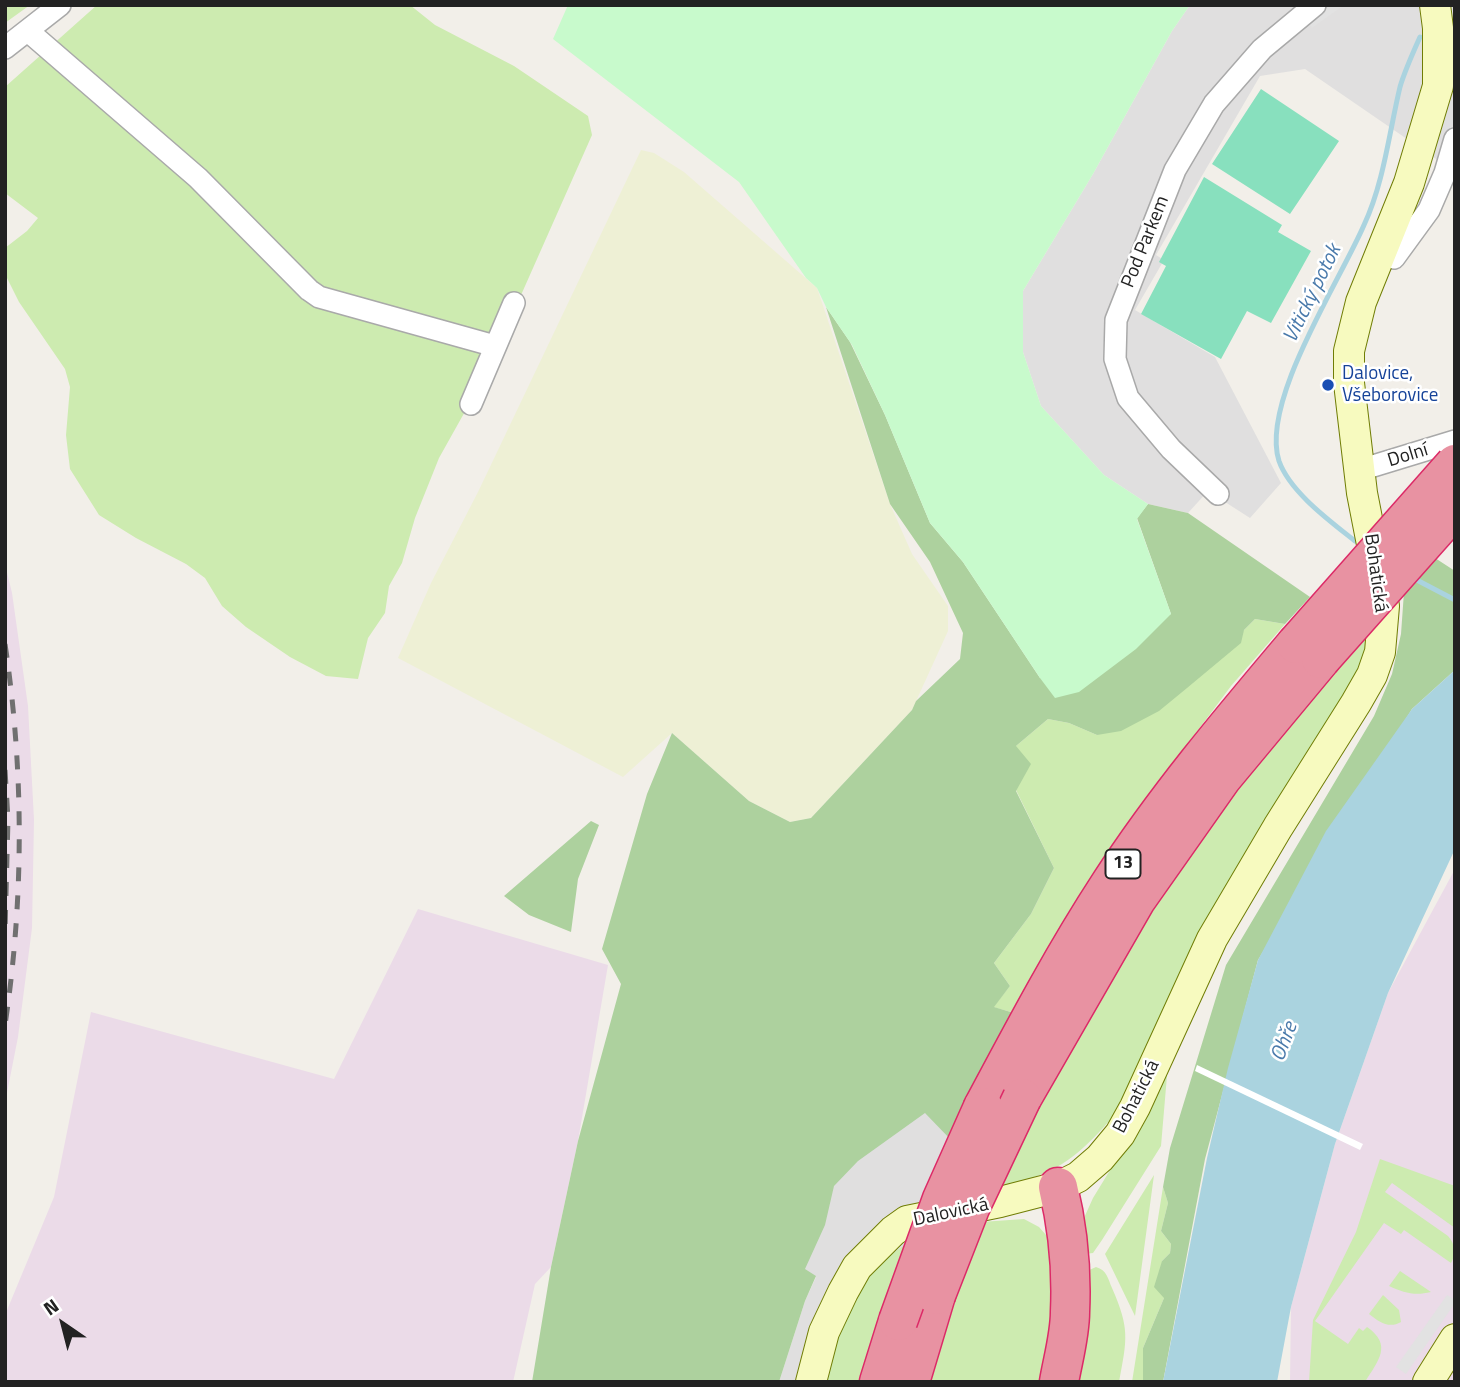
<!DOCTYPE html>
<html>
<head>
<meta charset="utf-8">
<style>
  body { margin:0 }
  #map { position:relative; width:1460px; height:1387px; overflow:hidden; background:#f2efe9; font-family:"Titillium Web",sans-serif }
  canvas { display:block }
  .frame { position:absolute; inset:0; border:7px solid #222; pointer-events:none }
  .north { position:absolute; left:28px; top:1289px; width:70px; height:70px; -webkit-text-stroke:5px #fff; paint-order:stroke; rotate:325deg; font-size:19px; font-weight:700; line-height:28px; text-align:center; color:#222 }
  .north::after { content:''; display:block; margin:auto; width:24px; height:32px; background:#222; clip-path:polygon(50% 0,100% 100%,50% 72%,0 100%) }
</style>
</head>
<body>
<div id="map">
<canvas width="1460" height="1387"></canvas>
<div class="frame"></div>
<div class="north">N</div>
</div>
<script>
const ctx = document.querySelector('canvas').getContext('2d');
ctx.lineJoin = 'round';
function fillPath(path, color) {
  ctx.fillStyle = color;
  ctx.fill(path, 'evenodd');
}
function stroke(path, color, width, dash) {
  ctx.strokeStyle = color;
  ctx.lineWidth = width;
  ctx.lineCap = dash ? 'butt' : 'round';
  ctx.setLineDash(dash || []);
  ctx.stroke(path);
}
function write(font, color, halo, rows, align = 'center') {
  ctx.font = font + ' "Titillium Web",sans-serif';
  ctx.lineWidth = 5;
  ctx.setLineDash([]);
  ctx.textBaseline = 'middle';
  ctx.strokeStyle = halo;
  ctx.fillStyle = color;
  for (const [text, x, y, turn = 0] of rows) {
    ctx.save();
    ctx.translate(x, y);
    ctx.rotate((+turn || 0) * Math.PI / 180);
    ctx.textAlign = isNaN(turn) ? turn : align;
    if (halo) ctx.strokeText(text, 0, 0);
    ctx.fillText(text, 0, 0);
    ctx.restore();
  }
}
const residential = new Path2D(`
  M1190 5H1455V172L1305 69 1260 76 1156 255 1164 260 1135 310 1215 357 1281 483 1250 518 1208 491 1188 513 1148 504 1104 475 1041 406 1023 352V291L1093 174 1172 31Z
  M906 1090 951 1140 905 1263 823 1382H779L805 1301 816 1277 787 1259 820 1181Z`);
const industrial = new Path2D(`
  M5 564 12 593 28 706 34 820 32 928 18 1037 5 1103Z
  M1455 869V1382H1290L1291 1307 1335 1144 1388 993Z
  M418 909 608 965 578 1141 551 1267 535 1284 513 1382H5V1315L54 1197 91 1012 334 1079Z`);
const farmland = new Path2D(`
  M641 150 654 153 684 172 817 288 890 504 912 554 948 606V631L912 710 811 818 790 822 749 801 672 733 623 777 398 658 431 583 478 492Z`);
const grass = new Path2D(`
  M5 5H30L5 23Z
  M97 5H410L435 25 514 66 588 116 592 135 486 374 439 458 415 518 402 563 389 586 385 613 368 638 358 679 326 676 290 657 246 627 222 606 205 578 186 564 136 538 99 515 70 469 66 435 70 387 65 369 19 302 5 274V248L27 231 38 218 5 193V87Z
  M1255 619 1285 624 1231 686 1115 841 1011 1012 993 1007 1010 986 994 963 1031 914 1054 868 1016 790V746L1048 719 1069 723 1097 735 1244 630Z
  M1373 623 1362 669 1111 1119C1076 1159 1052 1177 998 1186L1064 1045 1219 804Z
  M1168 1064 1161 1146 1102 1240 1093 1253 1085 1254 1081 1233 1084 1218 1093 1198 1137 1126Z
  M1380 1159 1455 1186V1228L1392 1183 1385 1192 1448 1236C1455 1244 1457 1253 1451 1263L1404 1230 1401 1234 1384 1223 1315 1321 1348 1344 1359 1328 1363 1331 1367 1327C1393 1345 1378 1361 1365 1382H1309L1313 1320 1356 1232Z
  M1154 1175 1135 1316 1105 1254Z
  M1163 1187 1168 1203 1161 1231 1171 1244 1170 1253 1162 1261 1164 1298 1143 1348V1382H1132Z
  M1024 1219 1039 1227 1054 1244 1048 1382H924L981 1222Z
  M914 1239 861 1382H823C831 1356 842 1304 859 1284 874 1265 894 1252 914 1239Z
  M1096 1267C1107 1270 1108 1279 1112 1288 1130 1329 1127 1339 1119 1382H1072L1085 1272Z
  M1400 1271 1431 1292C1415 1296 1404 1293 1389 1286Z
  M1383 1295 1399 1310 1401 1322C1389 1329 1379 1322 1369 1314Z`);
const forest = new Path2D(`
  M826 307 850 342 885 415 930 523 963 562 1040 678 1171 614 1137 518 1148 504 1188 513 1310 597 1285 624 1255 619 1244 630 1241 643 1187 688 1159 711 1121 731 1097 735 1069 723 1048 719 1016 746 1031 764 1016 791 1054 868 1031 914 994 963 1010 986 994 1007 1014 1013 951 1140 925 1113 858 1161 834 1186 825 1225 805 1269 816 1276 805 1301 779 1382H532L551 1267 578 1141 621 984 602 949 647 794 672 733 749 801 790 822 811 818 912 710 916 701 960 659 963 633 930 562 890 504Z
  M1435 558 1455 571V670L1412 709 1258 960 1205 1159 1163 1382H1143V1348L1164 1298 1154 1287 1162 1261 1170 1253 1171 1244 1161 1231 1168 1203 1163 1187 1170 1148 1226 965 1374 716 1392 674 1401 634 1404 592Z
  M591 821 599 825 578 879 571 932 529 915 504 896Z`);
const park = new Path2D(`
  M568 5H1190L1172 31 1093 174 1023 291V352L1041 406 1104 475 1148 504 1137 519 1171 614 1136 649 1079 692 1055 698 1040 678 963 562 930 523 885 415 852 345 826 307 817 288 806 278 739 182 553 39Z`);
const pitch = new Path2D(`
  M1261 89 1339 141 1290 214 1212 164Z
  M1204 177 1282 225 1278 232 1311 251 1271 323 1247 311 1221 359 1141 314 1166 266 1159 262Z`);
const parking = new Path2D(`
  M1324 5H1344L1312 28 1305 19Z
  M1447 1295 1455 1300V1303L1406 1374 1396 1367Z`);
const water = new Path2D(`
  M1455 670V849L1388 993 1335 1144 1291 1307 1277 1382H1163L1207 1158 1228 1068 1258 960 1326 831 1412 709Z`);
const pier = new Path2D(`
  M1197 1065 1363 1144 1360 1150 1195 1071Z`);
const stream = new Path2D(`
  M1355 541C1330 521 1290 492 1279 461 1260 402 1340 281 1364 225 1384 182 1389 133 1400 87 1405 70 1413 53 1420 37
  M1411 577 1455 600`);
const street = new Path2D(`
  M28 31 198 178 309 290 319 297 495 346
  M5 48 60 5
  M1380 251 1394 258 1429 210 1445 173 1455 139
  M471 404 514 303
  M1360 470 1455 441
  M1218 494 1171 449 1128 398 1115 359 1116 320 1175 170 1214 104 1262 49 1315 5`);
const secondary = new Path2D(`
  M811 1382 824 1332 843 1292 857 1267 893 1231 907 1221 1000 1202 1058 1187 1078 1177 1100 1158 1120 1134 1135 1107 1212 939 1278 827 1356 703 1372 675 1380 652 1384 606 1362 493 1349 383V351L1361 302 1409 183 1438 86V28L1435 5
  M1428 1382 1455 1339`);
const highway = new Path2D(`
  M1022 1098 1136 900 1222 778 1321 659
  M983 1107C1023 1032 1063 956 1110 884 1165 799 1231 721 1296 644
  M1058 1187C1068 1228 1072 1269 1070 1312 1070 1335 1063 1359 1059 1382
  M879 1382 898 1321
  M910 1382 936 1295`);
const rail = new Path2D(`
  M5 644C24 771 24 898 5 1025
  M5 770 8 819 5 931`);
const highwayBridge = new Path2D(`
  M1296 644 1455 464
  M1321 659 1455 508
  M936 1295 970 1208 1022 1098
  M898 1321 942 1199 983 1107`);
const markers = [
  [1328,385,7,"#1a4fb4"]
];
const shields = [
  [1123,864,35]
];
const shieldNames = [
  ["13",1123,864]
];
const streetNames = [
  ["Pod Parkem",1146,242,-68],
  ["Dolní",1408,456,-17],
  ["Bohatická",1375,573,82],
  ["Bohatická",1137,1097,-63],
  ["Dalovická",951,1213,-12]
];
const transitNames = [
  ["Dalovice,",1342,374],
  ["Všeborovice",1342,396]
];
const waterNames = [
  ["Vitický potok",1313,294,-64],
  ["Ohře",1285,1042,-69]
];
fillPath(residential, '#e0dfdf');
fillPath(industrial, '#ebdbe8');
fillPath(farmland, '#eef0d5');
fillPath(grass, '#cdebb0');
fillPath(forest, '#add19e');
fillPath(park, '#c8facc');
fillPath(pitch, '#88e0be');
fillPath(parking, '#e2e2e2');
fillPath(water, '#aad3df');
fillPath(pier, '#fff');
stroke(stream, '#aad3df', 5);
stroke(street, '#a9a9a9', 24);
stroke(secondary, '#707d05', 32);
stroke(highway, '#dc2a67', 41);
stroke(street, '#fff', 21);
stroke(secondary, '#f7fabf', 30);
stroke(highway, '#e892a2', 38);
stroke(rail, '#707070', 5, [14, 14]);
stroke(highwayBridge, '#dc2a67', 41, []);
stroke(highwayBridge, '#e892a2', 38);
for (const [x, y, r, color] of markers) {
  const dot = new Path2D();
  dot.arc(x, y, r, 0, 2 * Math.PI);
  ctx.fillStyle = color;
  ctx.fill(dot);
  stroke(dot, '#fff', 2.5);
}
for (const [x, y, w] of shields) {
  const box = new Path2D();
  box.roundRect(x - w / 2, y - 14.5, w, 29, 5);
  ctx.fillStyle = '#fff';
  ctx.fill(box);
  stroke(box, '#222', 2);
}
write('bold 18px', '#222', null, shieldNames);
write('19px', '#222', '#fff', streetNames);
write('19px', '#164399', '#fff', transitNames, 'left');
write('italic 21px', '#4a7aab', '#fff', waterNames);
</script>
</body>
</html>
